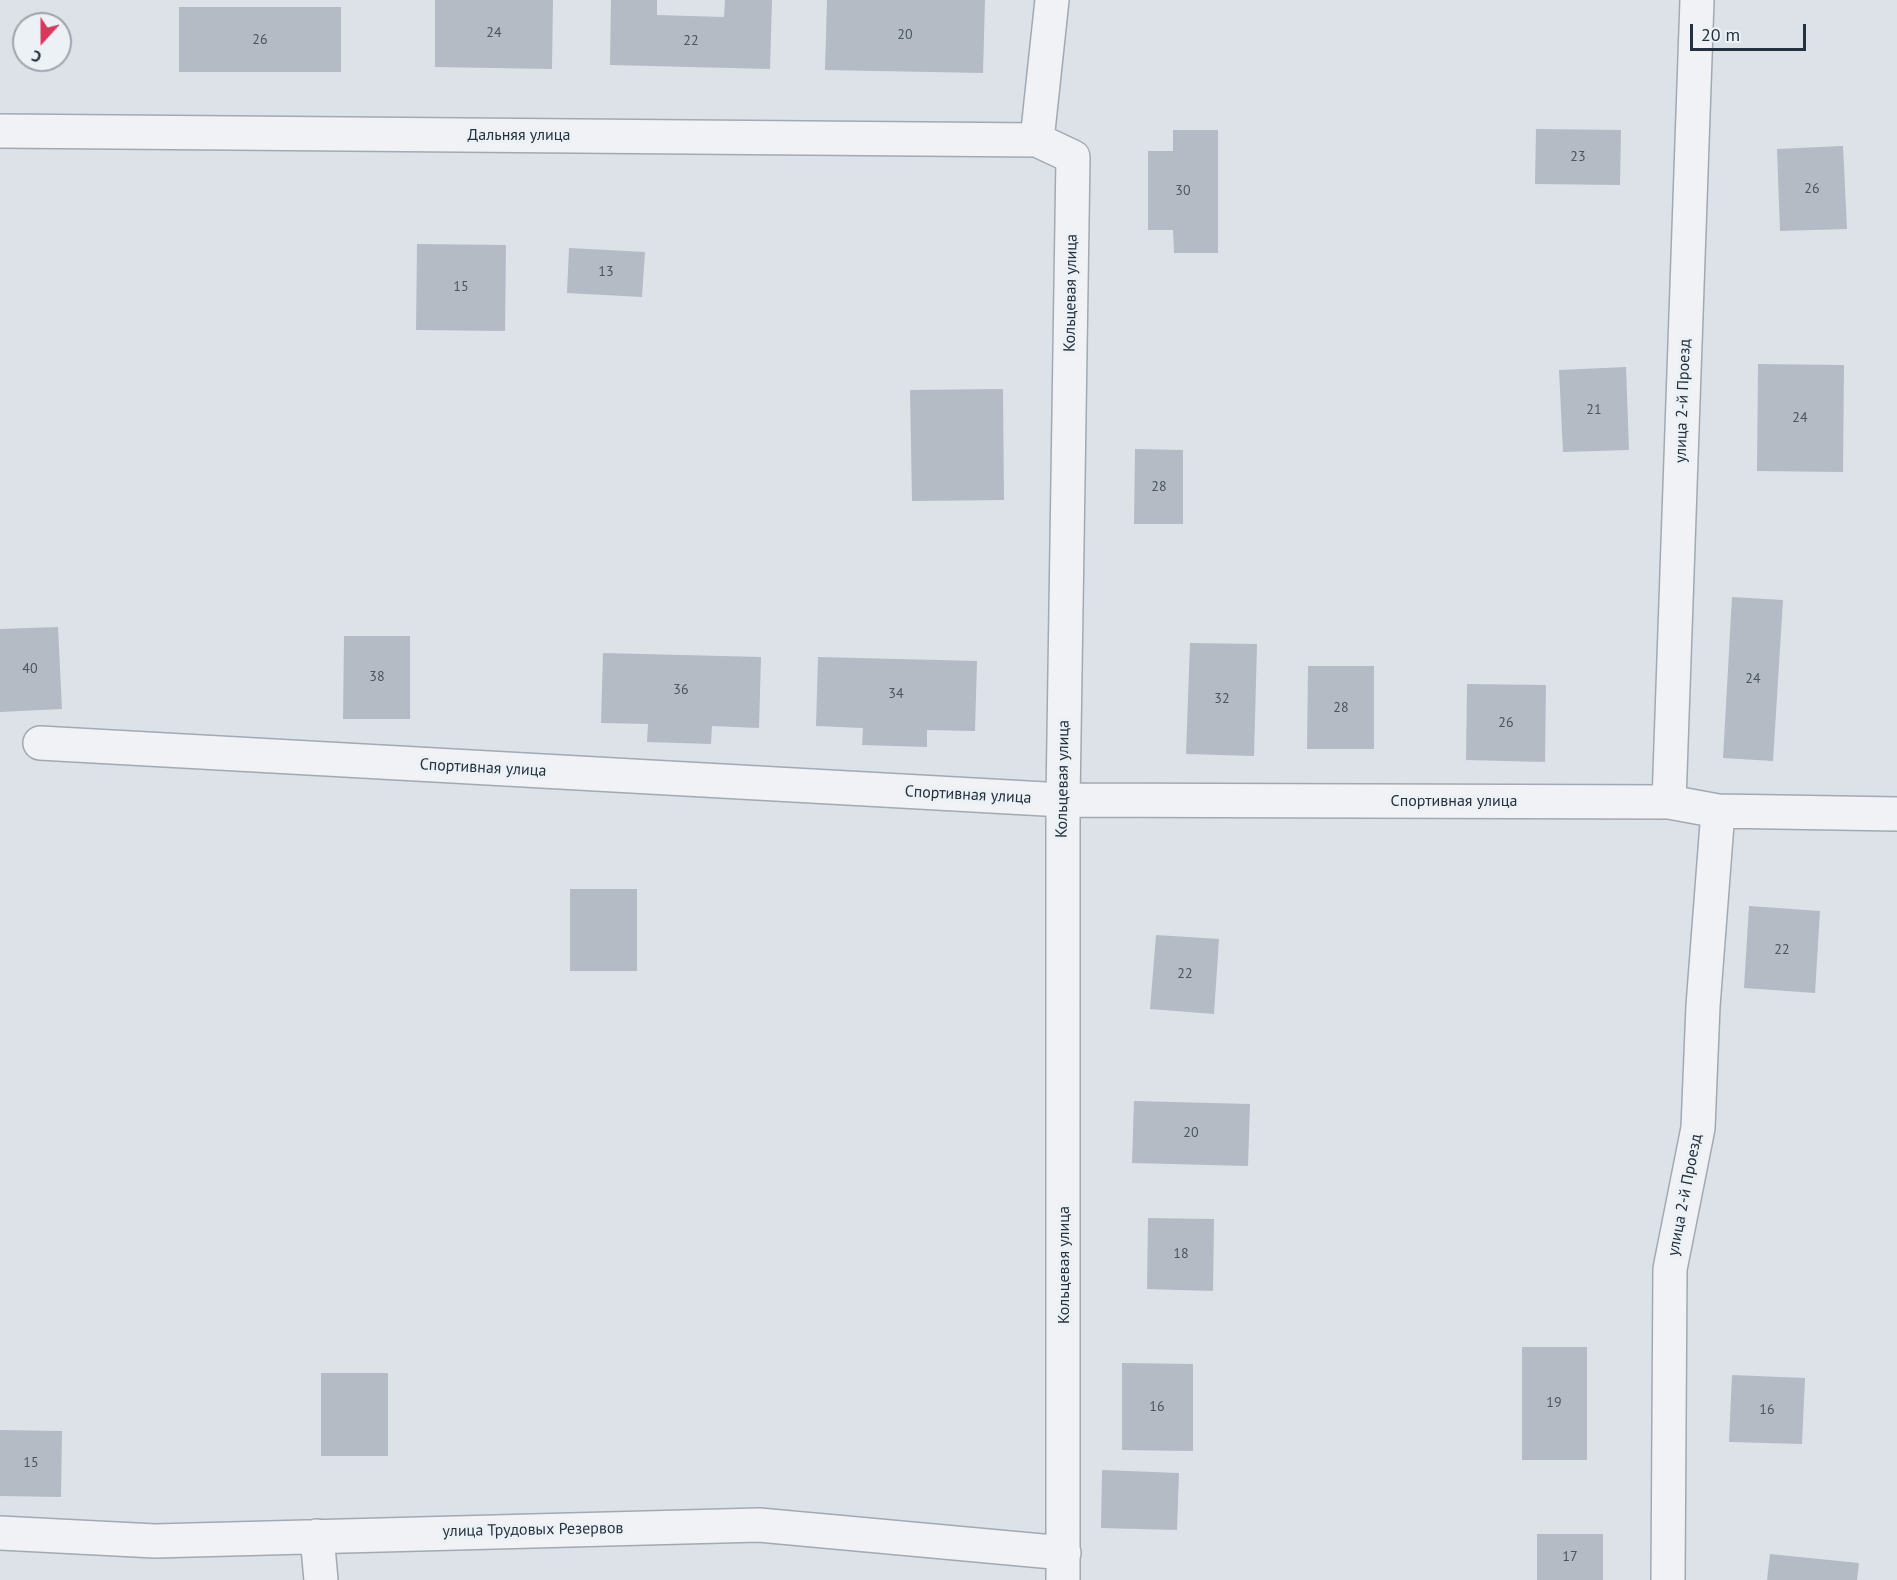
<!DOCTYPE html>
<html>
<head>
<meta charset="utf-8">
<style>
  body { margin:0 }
  #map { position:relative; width:1897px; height:1580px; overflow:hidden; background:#dde2e8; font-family:"PT Sans",sans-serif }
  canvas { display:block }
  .north { position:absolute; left:12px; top:12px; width:60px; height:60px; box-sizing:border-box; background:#ecf1f5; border:2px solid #9ca4ac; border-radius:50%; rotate:201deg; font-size:16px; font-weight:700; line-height:24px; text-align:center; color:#25313f }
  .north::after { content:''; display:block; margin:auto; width:21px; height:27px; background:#d7385b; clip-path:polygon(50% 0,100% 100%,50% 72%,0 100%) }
  .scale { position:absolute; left:1690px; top:24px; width:116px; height:27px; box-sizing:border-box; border:3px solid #25313f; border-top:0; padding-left:8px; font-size:18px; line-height:21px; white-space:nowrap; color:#25313f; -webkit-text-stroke:4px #ecf1f5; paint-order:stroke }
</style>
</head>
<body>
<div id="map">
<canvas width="1897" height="1580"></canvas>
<div class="north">С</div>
<div class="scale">20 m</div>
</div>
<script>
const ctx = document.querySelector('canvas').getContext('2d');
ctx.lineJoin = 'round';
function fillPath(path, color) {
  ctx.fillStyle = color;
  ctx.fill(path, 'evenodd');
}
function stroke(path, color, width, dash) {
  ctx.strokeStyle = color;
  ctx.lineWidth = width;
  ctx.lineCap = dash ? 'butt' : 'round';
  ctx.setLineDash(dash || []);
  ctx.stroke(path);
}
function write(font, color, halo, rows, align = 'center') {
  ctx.font = font + ' "PT Sans",sans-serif';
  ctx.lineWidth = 6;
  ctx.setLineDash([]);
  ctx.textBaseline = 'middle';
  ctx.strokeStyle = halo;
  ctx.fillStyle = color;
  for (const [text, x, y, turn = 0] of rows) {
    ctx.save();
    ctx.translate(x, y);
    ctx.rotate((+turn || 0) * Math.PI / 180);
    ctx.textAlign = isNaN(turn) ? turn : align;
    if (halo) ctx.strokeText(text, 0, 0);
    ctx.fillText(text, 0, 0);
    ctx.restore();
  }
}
const building = new Path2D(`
  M435 0H553L552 69 435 67Z
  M611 0H657V15L724 17 725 0H772L770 69 610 65Z
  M827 0H985L983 73 825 70Z
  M179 7H341V72H179Z
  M1536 129 1621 130 1620 185 1535 184Z
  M1173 130H1218V253H1174L1173 230H1148V151H1173Z
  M1843 146 1847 229 1780 231 1777 149Z
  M417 244 506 245 505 331 416 330Z
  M569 248 645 252 642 297 567 293Z
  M1758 364 1844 365 1843 472 1757 471Z
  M1626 367 1629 450 1563 452 1559 370Z
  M1003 389 1004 500 912 501 910 390Z
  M1135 449 1183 450V524H1134Z
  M1732 597 1783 600 1773 761 1723 758Z
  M58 627 62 709 0 712V629Z
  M344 636H410V719H343Z
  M1190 643 1257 644 1254 756 1186 754Z
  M603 653 761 657 759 728 712 726 711 744 647 742 648 724 601 723Z
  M818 657 977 661 975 731 927 730V747L862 745 863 728 816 726Z
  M1308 666H1374V749H1307Z
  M1467 684 1546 685 1545 762 1466 760Z
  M570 889H637V971H570Z
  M1749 906 1820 911 1815 993 1744 988Z
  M1156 935 1219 939 1214 1014 1150 1009Z
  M1134 1101 1250 1104 1248 1166 1132 1163Z
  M1148 1218 1214 1219 1213 1291 1147 1289Z
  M1522 1347H1587V1460H1522Z
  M1122 1363 1193 1364V1451L1122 1450Z
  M321 1373H388V1456H321Z
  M1732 1375 1805 1378 1802 1444 1729 1442Z
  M0 1430 62 1431 61 1497 0 1496Z
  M1102 1470 1179 1473 1177 1530 1101 1528Z
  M1537 1534H1603V1580H1537Z
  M1770 1554 1859 1563 1857 1580H1767Z`);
const minor = new Path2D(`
  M1052 0 1037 140 1073 157 1063 800V1580
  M0 131 1037 140
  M40 743 1063 800 1669 802 1718 811 1897 814
  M1669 802 1697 0
  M0 1533 155 1541 759 1525 1064 1553
  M317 1536 321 1580
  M1668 1580 1670 1269 1698 1128 1703 1006 1718 811`);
const numberNames = [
  ["24",494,33],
  ["20",905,35],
  ["26",260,40],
  ["22",691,41],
  ["23",1578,157],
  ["26",1812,189],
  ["30",1183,191],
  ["13",606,272],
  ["15",461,287],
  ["21",1594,410],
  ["24",1800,418],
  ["28",1159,487],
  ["40",30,669],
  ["38",377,677],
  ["24",1753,679],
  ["36",681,690],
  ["34",896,694],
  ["32",1222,699],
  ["28",1341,708],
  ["26",1506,723],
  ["22",1782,950],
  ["22",1185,974],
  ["20",1191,1133],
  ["18",1181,1254],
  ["19",1554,1403],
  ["16",1157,1407],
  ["16",1767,1410],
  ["15",31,1463],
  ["17",1570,1557]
];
const streetNames = [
  ["Дальняя улица",519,135],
  ["Кольцевая улица",1071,293,-89],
  ["улица 2-й Проезд",1683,401,-88],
  ["Спортивная улица",483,768,3],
  ["Кольцевая улица",1063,779,-89],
  ["Спортивная улица",968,795,3],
  ["Спортивная улица",1454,801],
  ["улица 2-й Проезд",1685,1195,-79],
  ["Кольцевая улица",1064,1265,-90],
  ["улица Трудовых Резервов",533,1530,-1]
];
fillPath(building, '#b4bbc5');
stroke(minor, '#a2a9b2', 36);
stroke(minor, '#f0f2f6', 33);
write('14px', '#495460', null, numberNames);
write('16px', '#25313f', '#ecf1f5', streetNames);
</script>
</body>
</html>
